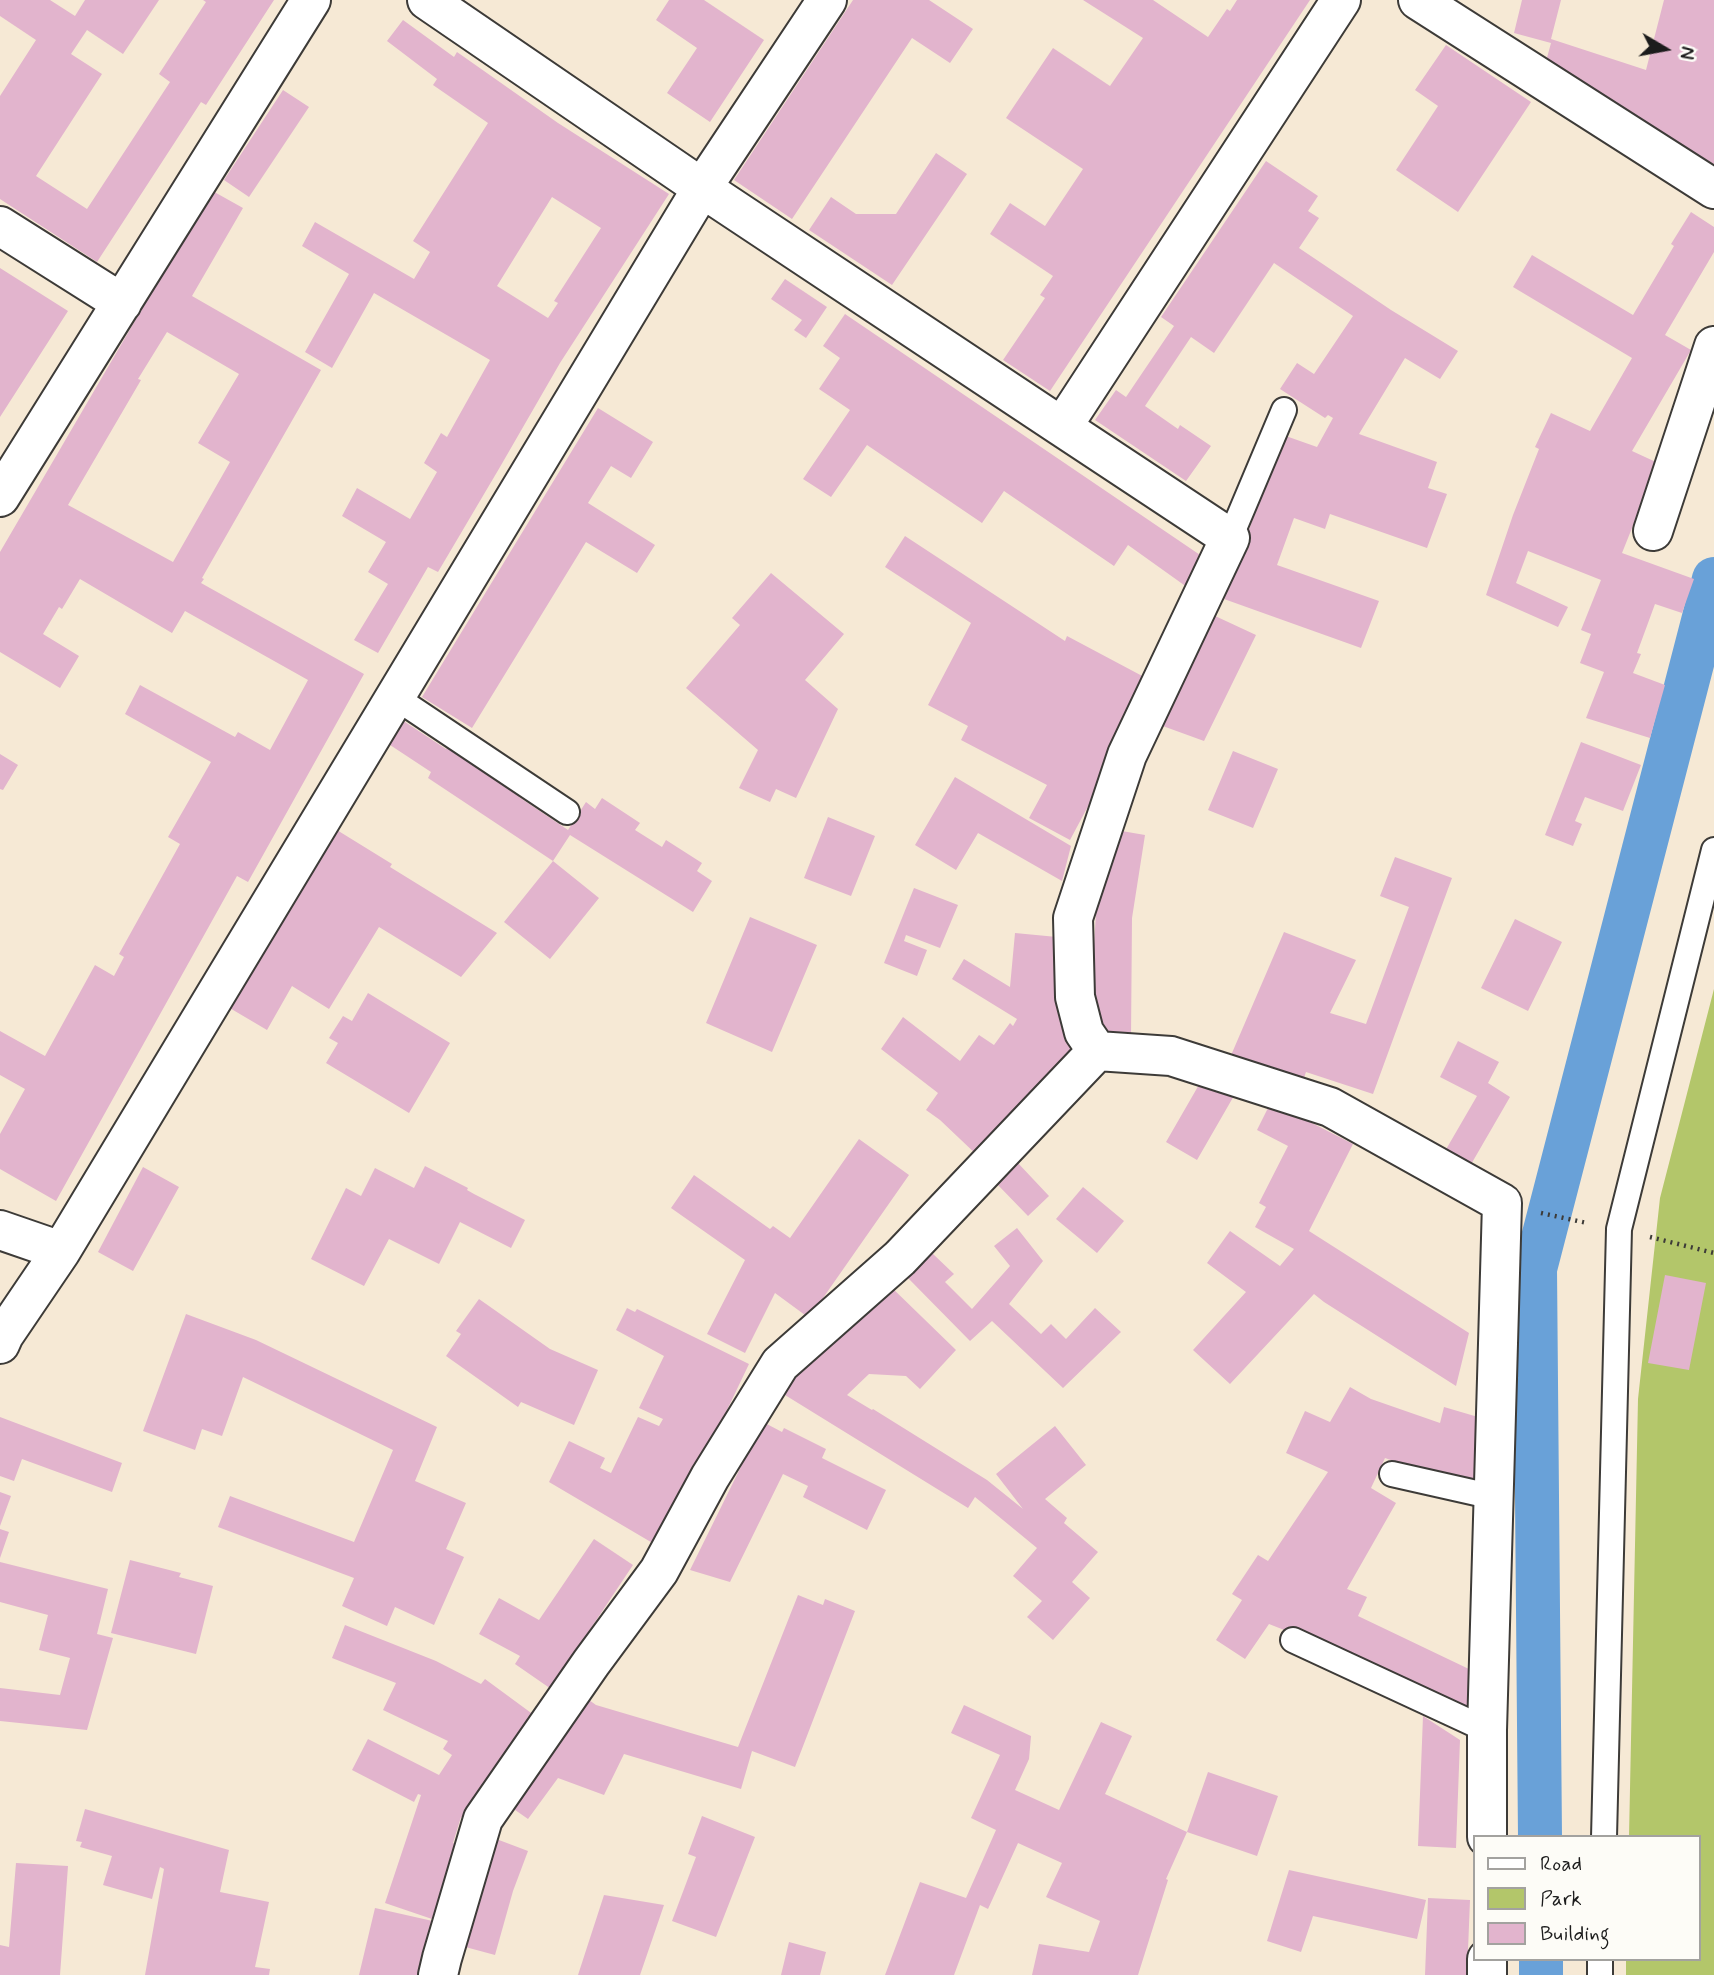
<!DOCTYPE html>
<html>
<head>
<meta charset="utf-8">
<style>
  body { margin:0 }
  #map { position:relative; width:1714px; height:1975px; overflow:hidden; background:#f6e9d5; font-family:Mynerve,sans-serif }
  canvas { display:block }
  .legend { position:absolute; left:1473px; top:1835px; width:228px; height:126px; box-sizing:border-box; background:#fdfcf7; border:2px solid #a3a29f; margin:0; padding:9px 12px; list-style:none; font-size:21px; color:#1c1c1c }
  .legend li { display:flex; align-items:center; gap:14px; height:35px }
  .legend b { width:35px; border:2px solid #a3a29f }
  .north { position:absolute; left:1630px; top:14px; width:70px; height:70px; -webkit-text-stroke:5px #fdfcf7; paint-order:stroke; rotate:100deg; font-size:19px; font-weight:700; line-height:28px; text-align:center; color:#1c1c1c }
  .north::after { content:''; display:block; margin:auto; width:24px; height:32px; background:#1c1c1c; clip-path:polygon(50% 0,100% 100%,50% 72%,0 100%) }
</style>
</head>
<body>
<div id="map">
<canvas width="1714" height="1975"></canvas>
<ul class="legend">
<li><b style="height:9px;background:#fff"></b>Road</li>
<li><b style="height:19px;background:#b3c66a"></b>Park</li>
<li><b style="height:19px;background:#e2b4cd"></b>Building</li>
</ul>
<div class="north">N</div>
</div>
<script>
const ctx = document.querySelector('canvas').getContext('2d');
ctx.lineJoin = 'round';
function fillPath(path, color) {
  ctx.fillStyle = color;
  ctx.fill(path, 'evenodd');
}
function stroke(path, color, width, dash) {
  ctx.strokeStyle = color;
  ctx.lineWidth = width;
  ctx.lineCap = dash ? 'butt' : 'round';
  ctx.setLineDash(dash || []);
  ctx.stroke(path);
}
const green = new Path2D(`
  M1714 989V1975H1626V1959H1698V1837H1629L1638 1399 1660 1198Z`);
const canal = new Path2D(`
  M1540 1837 1535 1269 1714 579
  M1541 1959V1975`);
const building = new Path2D(`
  M0 0H50L75 16 85 0H159L123 54 87 30 71 54 102 74 36 176 87 209 170 82 159 74 206 2 203 0H274L206 105 201 102 97 262 0 199V96L36 40 0 16Z
  M669 0H704L764 40 710 122 667 93 697 48 656 20Z
  M853 0H929L973 29 950 63 912 38 792 219 734 180Z
  M1083 0H1153L1208 37 1227 9 1230 11 1237 0H1310L1050 391 1003 360 1045 298 1040 295 1053 276 990 234 1010 203 1045 226 1083 169 1006 118 1053 48 1110 86 1143 38Z
  M1522 0H1561L1551 39 1646 70 1664 0H1714V164L1545 65 1551 43 1514 33Z
  M403 20 454 57 457 52 558 123 669 194 560 363 500 467 438 572 428 567 378 653 354 640 388 584 368 572 386 542 342 516 357 488 410 519 437 472 424 463 441 433 447 437 490 360 374 293 332 368 305 352 349 274 302 246 315 222 414 279 430 252 413 241 488 123 433 85 437 79 387 41ZM552 197 601 228 554 301 558 303 548 318 497 286Z
  M1446 45 1531 102 1458 212 1396 170 1438 106 1415 90Z
  M283 90 309 107 249 197 224 180Z
  M936 153 967 174 892 285 809 230 831 197 856 214H896Z
  M1266 161 1318 196 1308 211 1319 218 1299 248 1391 310 1458 351 1440 379 1405 358 1359 434 1437 462 1428 488 1447 494 1427 548 1330 514 1325 529 1294 518 1277 565 1379 601 1361 648 1224 599 1283 435 1317 447 1333 418 1328 415 1325 418 1280 389 1297 363 1314 374 1353 316 1274 263 1214 353 1191 337 1145 406 1178 429 1180 425 1211 446 1186 481 1095 420 1116 390 1126 397 1174 326 1161 317Z
  M209 189 243 208 192 296 321 370 202 578 204 579 201 583 364 674 248 882 237 876 56 1201 0 1169V1134L25 1089 0 1075V1031L45 1056 95 965 114 976 124 957 119 954 180 844 168 837 211 762 125 714 140 685 235 737 238 732 270 750 308 680 185 611 172 633 80 579 62 609 59 607 43 634 79 656 60 688 0 652V552L160 278 157 276ZM167 332 239 374 198 443 230 462 173 562 68 505 141 380 138 379Z
  M1691 212 1714 227V252L1665 335 1691 350 1632 451 1658 463 1622 553 1694 579 1682 613 1655 604 1637 653 1641 654 1633 673 1665 685 1650 738 1586 718 1604 672 1580 663 1591 634 1581 630 1601 580 1528 551 1516 583 1568 607 1558 627 1486 595 1513 515 1539 449 1535 447 1551 413 1590 431 1632 358 1513 287 1532 255 1633 315 1674 246 1671 244Z
  M0 268 68 311 0 417Z
  M785 279 827 307 806 338 794 330 802 320 771 299Z
  M845 314 1206 559 1191 590 1128 545 1114 566 1004 491 982 523 867 445 831 497 803 479 850 410 819 389 840 358 823 346Z
  M598 408 653 442 631 478 611 466 588 503 655 545 637 573 586 542 472 728 422 697Z
  M905 536 1065 641 1067 636 1146 678 1117 752 1070 840 1029 818 1047 785 961 740 968 726 928 705 971 623 885 567Z
  M771 573 844 634 805 680 838 709 796 798 776 789 770 802 739 788 758 750 686 688 740 625 732 618Z
  M1213 615 1256 635 1204 741 1160 725Z
  M402 720 446 749 448 747 520 795 519 797 568 830 586 802 595 809 602 798 640 823 635 830 662 847 666 840 702 863 697 871 712 881 693 912 570 835 553 861 428 778 431 772 387 743Z
  M1581 742 1641 765 1623 811 1585 797 1575 821 1582 824 1573 846 1545 835Z
  M1233 751 1278 769 1253 828 1208 810Z
  M0 754 18 765 3 790 0 789Z
  M955 777 1071 846 1062 881 978 833 956 870 915 845Z
  M828 817 875 836 851 896 804 878Z
  M332 827 392 864 390 867 497 933 461 977 379 927 329 1009 292 986 267 1030 228 1007Z
  M1110 829 1145 835 1132 918 1131 1037 1089 1027 1096 913Z
  M1395 857 1452 878 1373 1094 1306 1072 1301 1087 1229 1060 1284 932 1356 960 1330 1013 1366 1024 1409 907 1380 896Z
  M553 861 599 898 550 959 504 922Z
  M914 888 958 905 940 948 906 935 904 941 927 950 917 976 884 963Z
  M750 917 817 945 772 1052 706 1023Z
  M1515 919 1562 942 1528 1011 1481 988Z
  M1015 933 1057 937 1074 1055 979 1157 940 1120 926 1110 938 1093 881 1049 903 1017 960 1061 979 1035 994 1045 1010 1023 1013 1026 1017 1019 952 979 964 959 1010 987Z
  M368 993 450 1043 409 1113 326 1063 338 1043 329 1038 343 1016 352 1021Z
  M1458 1041 1499 1062 1488 1083 1510 1097 1466 1173 1441 1158 1477 1096 1440 1077Z
  M1204 1076 1235 1094 1197 1160 1166 1142Z
  M1271 1102 1353 1144 1309 1231 1469 1333 1456 1386 1324 1302 1314 1294 1230 1384 1193 1350 1246 1292 1207 1263 1230 1231 1280 1266 1294 1249 1255 1227 1266 1207 1259 1203 1288 1146 1257 1130Z
  M859 1139 909 1175 809 1318 775 1293 745 1353 707 1334 745 1260 671 1208 694 1175 770 1229 773 1226 790 1238Z
  M1017 1162 1049 1196 1028 1216 996 1183Z
  M425 1166 468 1188 467 1190 474 1194 525 1220 511 1248 460 1222 439 1264 389 1239 364 1286 311 1259 346 1188 361 1196 375 1168 414 1188Z
  M143 1167 179 1187 133 1271 98 1252Z
  M1083 1187 1124 1221 1097 1253 1056 1219Z
  M1017 1228 1043 1261 1009 1304 1041 1334 1051 1324 1066 1339 1095 1308 1121 1332 1063 1388 992 1321 970 1341 908 1278 932 1253 954 1274 945 1282 972 1309 1010 1266 994 1246Z
  M1665 1275 1706 1283 1689 1370 1648 1363Z
  M887 1283 956 1350 920 1389 906 1376 869 1374 847 1395 872 1410 873 1409 987 1480 1023 1509 996 1474 1055 1426 1086 1465 1045 1499 1067 1518 1064 1523 1098 1552 1072 1582 1090 1598 1053 1640 1027 1617 1042 1601 1013 1576 1037 1548 975 1497 968 1508 785 1395 805 1359Z
  M479 1299 550 1349 598 1370 574 1425 521 1402 518 1407 446 1356 461 1334 456 1331Z
  M627 1308 635 1312 637 1309 749 1364 661 1548 549 1482 569 1441 605 1458 600 1468 611 1473 638 1417 659 1426 663 1419 639 1408 664 1356 616 1330Z
  M186 1314 256 1340 437 1427 415 1481 466 1503 446 1549 464 1557 434 1625 395 1607 387 1626 342 1606 354 1578 218 1527 230 1496 354 1542 393 1450 243 1377 222 1436 202 1429 195 1450 143 1431Z
  M1350 1387 1371 1399 1440 1423 1444 1407 1478 1417 1475 1484 1425 1472 1385 1458 1371 1488 1396 1503 1347 1589 1367 1597 1358 1616 1471 1670 1468 1708 1340 1652 1269 1624 1245 1659 1216 1640 1242 1600 1232 1594 1258 1555 1268 1561 1328 1472 1286 1453 1305 1411 1330 1422Z
  M0 1417 122 1463 112 1492 22 1459 14 1481 0 1476Z
  M763 1422 782 1432 784 1428 826 1449 822 1458 886 1490 867 1530 803 1497 808 1486 783 1474 730 1582 690 1570Z
  M0 1492 11 1496 0 1526Z
  M0 1529 9 1532 0 1558Z
  M594 1539 633 1565 581 1643 585 1645 554 1691 515 1664 520 1656 479 1634 499 1598 539 1620Z
  M130 1560 181 1573 179 1577 213 1586 196 1654 111 1633Z
  M0 1562 108 1589 97 1634 113 1638 87 1730 0 1721V1688L60 1695 70 1658 39 1650 48 1615 0 1602Z
  M798 1595 823 1605 825 1599 855 1611 795 1767 752 1751 741 1789 624 1754 604 1795 558 1778 528 1819 508 1805 582 1695 596 1705 738 1747Z
  M345 1625 436 1661 481 1684 485 1679 538 1718 466 1820 461 1817 453 1843 456 1844 432 1919 385 1903 421 1795 418 1794 414 1802 352 1770 368 1739 439 1775 452 1755 443 1749 448 1741 383 1710 396 1683 332 1658Z
  M964 1705 1031 1736 1029 1759 1015 1790 1059 1810 1101 1722 1132 1736 1105 1794 1187 1832 1208 1772 1278 1796 1257 1856 1187 1832 1166 1879 1168 1880 1138 1975H1032L1039 1944 1089 1952 1100 1921 1046 1897 1062 1863 1018 1843 988 1909 980 1905 954 1975H885L920 1882 966 1898 996 1830 971 1818 1000 1755 951 1733Z
  M1423 1716 1460 1740 1456 1848 1418 1846Z
  M85 1809 229 1850 220 1892 269 1902 255 1967 270 1969 269 1975H145L164 1869 160 1867 152 1899 103 1885 112 1856 80 1847 82 1842 76 1841Z
  M702 1816 755 1837 716 1937 672 1921 696 1857 688 1854Z
  M491 1837 528 1851 513 1891 495 1955 458 1945Z
  M16 1863 68 1866 60 1975H0V1945L9 1947Z
  M1289 1870 1426 1900 1417 1939 1313 1916 1301 1952 1267 1941Z
  M604 1895 664 1905 640 1975H578Z
  M1428 1898 1470 1900 1467 1975H1425Z
  M375 1908 437 1922 424 1975H359Z
  M789 1942 826 1952 820 1975H781Z`);
const path = new Path2D(`
  M1541 1213 1587 1223
  M1650 1237 1714 1253`);
const service = new Path2D(`
  M1230 538 1284 410
  M395 697 567 812
  M1392 1474 1494 1497
  M1293 1640 1487 1730
  M1604 1837 1619 1229 1714 850
  M1600 1975V1959`);
const minor = new Path2D(`
  M427 0 702 188 1062 427 1341 0
  M1418 0 1714 189
  M0 226 122 303
  M1062 427 1230 538 1127 755 1073 918 1075 997 1084 1032 1097 1051
  M0 497 311 0
  M1653 531 1714 346
  M0 1230 61 1251 702 188 827 0
  M0 1344 4 1335 61 1251
  M1487 1959V1975
  M438 1975 442 1958 483 1819 591 1663 659 1571 710 1477 780 1364 900 1258 1097 1051 1171 1056 1330 1107 1502 1203 1487 1730V1837`);
fillPath(green, '#b3c66a');
stroke(canal, '#69a1d8', 44);
fillPath(building, '#e2b4cd');
stroke(service, '#3d3b38', 28);
stroke(minor, '#3d3b38', 42);
stroke(path, '#3d3b38', 4.5, [2, 5]);
stroke(service, '#fff', 24);
stroke(minor, '#fff', 38);
</script>
</body>
</html>
